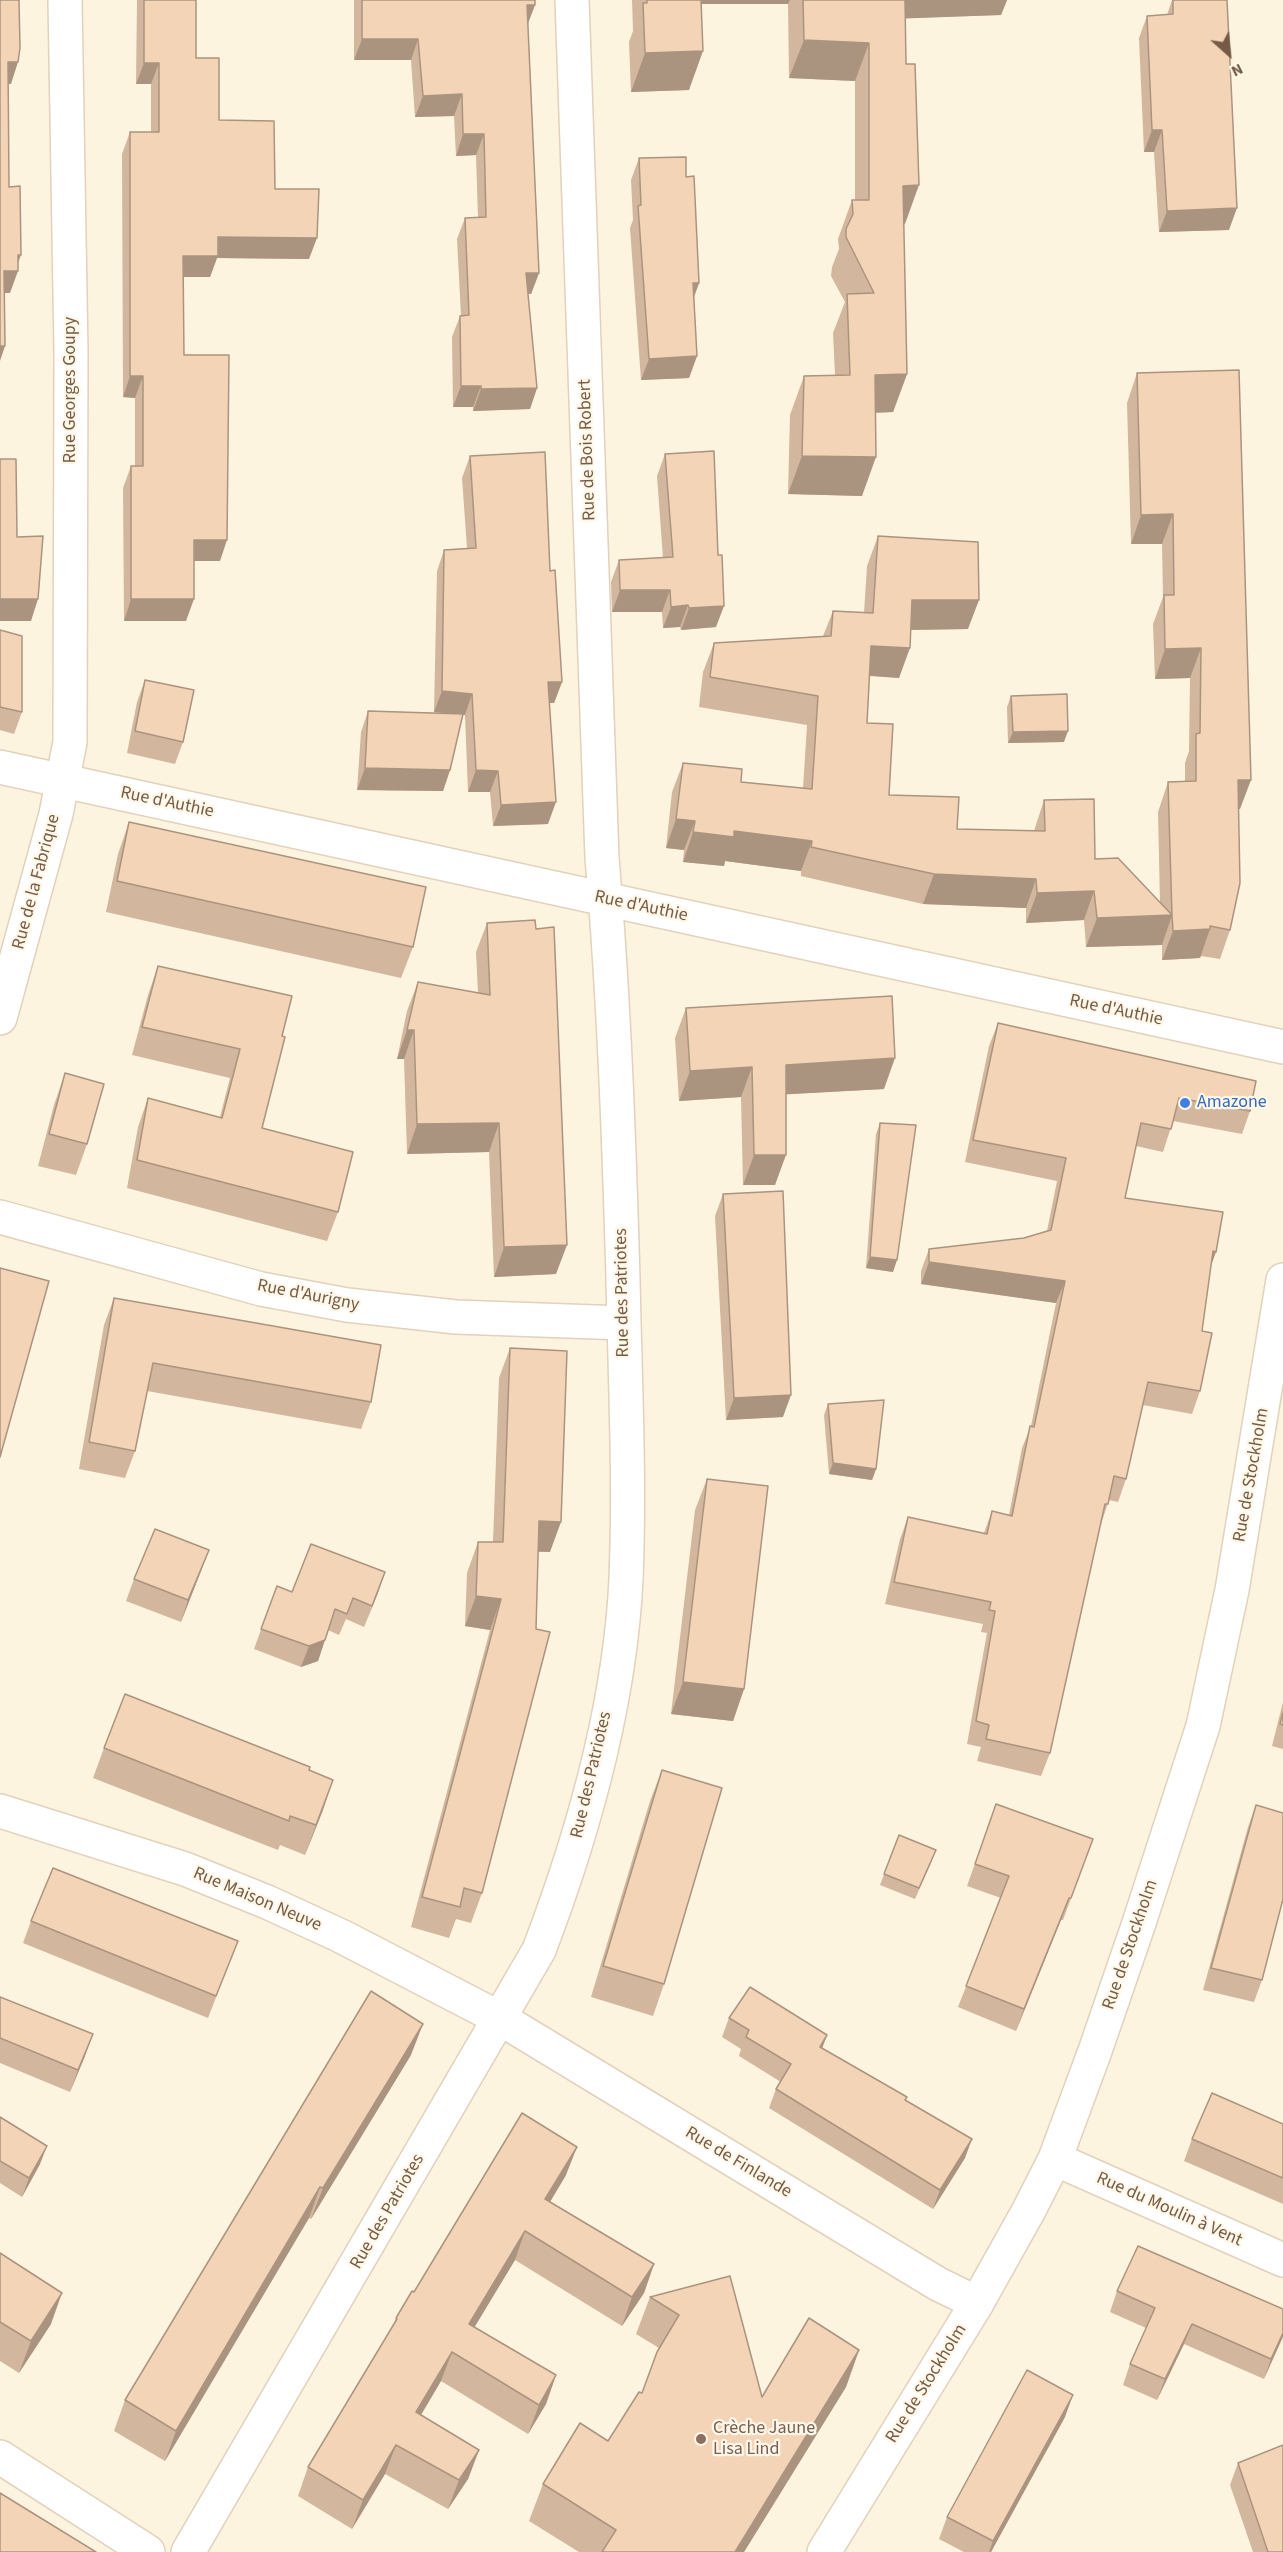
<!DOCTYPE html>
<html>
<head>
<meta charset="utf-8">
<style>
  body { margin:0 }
  #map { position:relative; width:1283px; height:2552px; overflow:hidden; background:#fdf4e0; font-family:"Source Sans 3",sans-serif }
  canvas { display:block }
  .north { position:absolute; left:1199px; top:24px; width:60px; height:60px; -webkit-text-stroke:4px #fff8e8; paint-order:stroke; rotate:153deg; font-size:16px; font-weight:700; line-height:24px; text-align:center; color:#755b46 }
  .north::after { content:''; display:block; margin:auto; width:21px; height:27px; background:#755b46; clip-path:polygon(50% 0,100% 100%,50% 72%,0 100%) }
</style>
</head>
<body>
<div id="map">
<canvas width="1283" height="2552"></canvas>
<div class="north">N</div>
</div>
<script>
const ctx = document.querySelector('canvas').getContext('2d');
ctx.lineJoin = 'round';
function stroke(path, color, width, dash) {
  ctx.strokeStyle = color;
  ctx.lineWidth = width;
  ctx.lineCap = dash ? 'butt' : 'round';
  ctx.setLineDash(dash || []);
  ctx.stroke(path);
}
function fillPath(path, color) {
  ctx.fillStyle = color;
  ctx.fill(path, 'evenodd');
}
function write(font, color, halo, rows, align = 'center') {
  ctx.font = font + ' "Source Sans 3",sans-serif';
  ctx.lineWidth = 4.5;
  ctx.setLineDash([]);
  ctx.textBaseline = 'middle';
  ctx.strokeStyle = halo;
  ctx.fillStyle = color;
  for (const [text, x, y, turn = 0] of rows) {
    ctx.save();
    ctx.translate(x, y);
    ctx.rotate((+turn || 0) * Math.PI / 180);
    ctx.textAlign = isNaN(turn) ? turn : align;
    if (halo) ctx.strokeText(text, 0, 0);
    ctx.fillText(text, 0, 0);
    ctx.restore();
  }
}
const minor = new Path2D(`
  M0 1018 56 814 70 742 71 352 65 0
  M0 1217 261 1289 347 1305 456 1317 624 1323
  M0 1811 185 1869 267 1902 341 1936 501 2019 938 2284 977 2303
  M1055 2159 1283 2260
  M188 2552 539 1950C584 1832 620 1705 626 1579 630 1479 625 1379 623 1279 619 1139 614 999 602 858L572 0`);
const tertiary = new Path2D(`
  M0 767 1283 1047
  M0 2457 148 2552
  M824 2552 977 2303 1029 2210 1055 2159 1095 2051 1139 1923 1203 1726 1232 1590 1283 1280`);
const wall = new Path2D(`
  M137 0H196V58L219 120 275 189 309 259 217 258 210 277H183L184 355 220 561H194L186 621H124L123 488 131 466H135V398L123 397 122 154 130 132H151V84H136Z
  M354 0H535V5L528 23 539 273 531 294H528L537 388 530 409 473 411V407H453L452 337 460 316H461L457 239 465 218H478L476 155 456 156 454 116 415 117 411 60H354Z
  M632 0H1007L1001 15 905 18V224H903L907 374 893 412 876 413 862 496 788 494 790 415 804 376 835 375 833 333 845 302 831 276 832 267 839 249 838 239 852 200H855V81L789 78 788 4H702L689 90 631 92 629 42 633 31Z
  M1172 0H1227L1229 230 1159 232 1154 152H1144L1139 38 1147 16 1167 15Z
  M639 158 686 177 699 283 694 297 697 356 689 378 641 380 630 228 633 220 631 180Z
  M1239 370 1240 809H1239L1230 930 1220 959 1201 956 1200 958 1162 960V945L1086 947 1084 920 1026 923V908L923 904 801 876V871L725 861 724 866 683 862 684 850 666 848 672 792 683 763 741 782 803 788 807 725 699 707 703 672 714 643 823 636 833 611 864 613 867 566 878 536 968 629 911 630 899 678 869 676 867 723 889 795 957 829 1034 831 1044 800 1095 859 1160 903 1158 812 1168 782H1185V763L1189 751 1190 678 1155 679 1153 624 1163 597 1162 544H1131L1127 403 1137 373Z
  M665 454 716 627 681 630 680 627 663 628 662 612H612L611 582 619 560 663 558 657 476Z
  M470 456 550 571 562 682 554 703H549L548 824 493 826 490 792H468L465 715H462L450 770 443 791 357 790 361 732 368 711 447 713 434 712 437 571 444 550 467 548 462 478Z
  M0 630 22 712 14 734 0 730Z
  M145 680 183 742 175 764 127 753 137 702Z
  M1011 696 1064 742 1008 743 1007 707Z
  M129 822 413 947 401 978 106 912 118 854Z
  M487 923 556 1274 494 1277 489 1152 407 1154 404 1059H397L407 1011 418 982 478 993 476 952Z
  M158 966 282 1036 262 1128 338 1212 327 1241 127 1188 138 1127 148 1098 220 1117 230 1078 132 1055 148 995Z
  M686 1008 884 1089 786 1094 775 1185H743L741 1097 679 1101 675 1038Z
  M998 1023 1250 1111 1242 1134 1173 1121 1163 1152 1136 1146 1125 1198 1211 1267 1202 1331 1200 1391 1192 1414 1143 1405 1126 1479 1118 1502 1109 1500 1100 1527 1050 1753 1041 1776 977 1761 981 1747 967 1744 987 1633 981 1632 983 1624 885 1604 900 1539 908 1517 984 1533 992 1511 1009 1515 1022 1448 1031 1426 1056 1303 921 1284V1271L929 1249 1024 1238 1047 1231 1057 1181 965 1162 989 1046Z
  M65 1073 87 1144 76 1175 38 1166 54 1105Z
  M880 1123 893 1272 866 1268 876 1134Z
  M723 1194 783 1417 726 1420 715 1216Z
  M114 1298 371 1402 361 1429 147 1391 135 1451 125 1478 79 1469 104 1325Z
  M510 1348 550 1552H538L482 1893 471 1923 456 1919 449 1938 411 1927 490 1630 465 1626 467 1573 478 1542H493L499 1378Z
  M828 1404 876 1469 872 1480 829 1474 824 1415Z
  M707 1479 744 1689 733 1721 671 1714 695 1510Z
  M201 1571 181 1622 126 1601 134 1579Z
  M385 1572 364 1627 346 1619 339 1635 328 1630 318 1661 301 1667 254 1649 277 1586 292 1592Z
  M1283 1702V1749L1272 1746Z
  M104 1748 309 1771 323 1810 305 1855 280 1845 278 1850 93 1778Z
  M662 1770 664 1984 653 2016 591 1997 650 1801Z
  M996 1804 1093 1839 1063 1920H1061L1016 2031 958 2007 1001 1898 967 1886Z
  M1256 1805 1262 1980 1254 2002 1203 1990 1248 1827Z
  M899 1835 932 1861 915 1899 880 1885Z
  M31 1921 238 1941 208 2018 23 1943Z
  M0 1997 85 2056 70 2092 0 2063Z
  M729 2018 827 2035 822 2048 906 2100 965 2158 933 2209 769 2108 776 2089 781 2082 739 2056 741 2049 722 2037Z
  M411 2055 311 2219 309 2218 165 2461 114 2431 125 2400Z
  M0 2117 40 2164 22 2197 0 2183Z
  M1283 2124V2204L1184 2161 1192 2139Z
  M566 2175 550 2202 654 2264 644 2293 622 2326 515 2260 474 2327 556 2375 546 2404 528 2434 441 2381 421 2415 479 2450 468 2479 448 2509 385 2474 352 2529 298 2496 308 2467 392 2329 396 2318 414 2292Z
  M0 2253 51 2324 19 2373 0 2361Z
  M730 2276 762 2397 859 2350 846 2387 744 2552H579L529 2521 543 2484 608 2441 642 2393 659 2348 636 2334 650 2297Z
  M1117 2291 1283 2333 1264 2379 1184 2344 1157 2400 1123 2385 1130 2364 1146 2328 1110 2312Z
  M1065 2417 991 2552H964L939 2539 947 2517Z
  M1238 2463 1283 2552H1253L1230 2485Z`);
const shadedWall = new Path2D(`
  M687 0H790L788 4H686Z
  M898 0H1007L1001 15 891 19Z
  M527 5H535L527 26Z
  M362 39H418L411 60H354Z
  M804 40 869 43 855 81 789 78Z
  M703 51 689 90 631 92 645 53Z
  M8 62H18L11 84H1Z
  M144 63H159L151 84H136Z
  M462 94 454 116 415 117 423 96Z
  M1152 130H1162L1154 152H1144Z
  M463 134H484L476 155 456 156Z
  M919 185 905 224 889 225 903 186Z
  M1237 208 1229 230 1159 232 1167 211Z
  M218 237 317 238 309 259 217 258 210 277H175L183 256Z
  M18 255H21L15 271H18L10 293H0L4 271Z
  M526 273H539L531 294H519Z
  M693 283H699L691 305Z
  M0 346H5L0 361Z
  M697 356 689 378 641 380 649 359Z
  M907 374 893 412 861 413 875 375Z
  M130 376H143L135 398 123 397Z
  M461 386H481L473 407H453Z
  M537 388 530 409 473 411 481 389Z
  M802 456 876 457 862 496 788 494Z
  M1173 514 1162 544H1131L1141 515Z
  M194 540H227L220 561H187Z
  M620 590H670L662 612H612Z
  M0 599H38L31 621H0Z
  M131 599H194L186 621H124Z
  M912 600H979L968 629 902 630Z
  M688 605 680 627 663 628 671 607Z
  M724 606 716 627 681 630 689 608Z
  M871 646 910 648 899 678 861 675Z
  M1201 648 1190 678 1155 679 1165 649Z
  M548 682H562L554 703H540Z
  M442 691 472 694 465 715 434 712Z
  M1068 731 1064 742 1008 743 1013 732Z
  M365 768 450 770 443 791 357 790Z
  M476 770 498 771 490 792H468Z
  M1238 780H1251L1240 809 1228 810Z
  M556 802 548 824 493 826 501 805Z
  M676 819 695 821 684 850 666 848Z
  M734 831 812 841 801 871 725 861 724 866 683 862 693 832Z
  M934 874 1036 879 1026 908 923 904Z
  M1094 891 1084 920 1026 923 1037 893Z
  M1172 915 1162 945 1086 947 1097 918Z
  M1210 929 1200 958 1162 960 1173 931Z
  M407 1030H414L404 1059H397Z
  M895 1058 884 1089 775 1095 786 1065Z
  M752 1067 741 1097 679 1101 690 1071Z
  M499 1123 489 1152 407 1154 417 1124Z
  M754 1155H786L775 1185H743Z
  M567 1245 556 1274 494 1277 504 1247Z
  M1213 1251 1216 1252 1208 1274Z
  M870 1257 897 1260 893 1272 866 1268Z
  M929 1262 1065 1281 1056 1303 921 1284Z
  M791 1395 783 1417 726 1420 734 1398Z
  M833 1463 876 1469 872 1480 829 1474Z
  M539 1521 561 1522 550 1552 528 1551Z
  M209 1550 201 1571 181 1622 188 1600Z
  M385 1572 378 1593 364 1627 372 1606Z
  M476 1596 501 1599 490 1630 465 1626Z
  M325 1640 318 1661 301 1667 309 1646Z
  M683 1682 744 1689 733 1721 671 1714Z
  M333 1780 323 1810 305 1855 316 1825Z
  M1069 1898 1061 1920 1016 2031 1024 2009Z
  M423 2024 411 2055 311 2219 323 2188Z
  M93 2034 85 2056 70 2092 78 2070Z
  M827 2035 820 2054V2047Z
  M972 2139 965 2158 933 2209 940 2190Z
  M47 2146 40 2164 22 2197 29 2178Z
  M577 2147 566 2175 535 2227 545 2199Z
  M320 2187 309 2218 165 2461 176 2431Z
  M525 2231 515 2260 459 2353 469 2324Z
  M654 2264 644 2293 622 2326 632 2297Z
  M62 2293 51 2324 19 2373 31 2341Z
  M1192 2324 1184 2344 1157 2400 1165 2379Z
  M1283 2333V2337L1264 2379 1271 2359Z
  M859 2350 846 2387 744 2552H735Z
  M452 2352 441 2381 406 2440 416 2412Z
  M556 2375 546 2404 528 2434 539 2405Z
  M1073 2395 1065 2417 991 2552H989L993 2541Z
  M396 2445 385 2474 352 2529 363 2500Z
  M479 2450 468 2479 448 2509 459 2480Z`);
const building = new Path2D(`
  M0 0H19L20 48 18 62H8L9 187 20 186 21 255H18V271H4L5 346H0Z
  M144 0H196V58H219V120L274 121 275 189H319L317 238 218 237V256H183L184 355H229L227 540H194V599H131V466H143V376H130V132H159V63H144Z
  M362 0H535V5H527L539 273H526L537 388 481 389V386H461L460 316 469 315 465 218 486 217 484 134H463L462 94 423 96 418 39H362Z
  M647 0H701L703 51 645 53 643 3H647Z
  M803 0H905L906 64H915L919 185 903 186 907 374 875 375 876 457 802 456 804 376 850 375 847 294 874 293 846 237V229L853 214 852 200H869V43L804 40Z
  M1173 0H1227L1237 208 1167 211 1162 130H1152L1147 16 1173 14Z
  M686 157V177L694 176 699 283H693L697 356 649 359 638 206 641 205 639 158Z
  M1239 370 1251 780H1238L1240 883 1230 930 1210 926V929L1173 931 1172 915 1097 918 1094 891 1037 893 1036 879 934 874 811 847 812 841 734 831V837L693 832 695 821 676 819 683 763 742 769 741 782 812 789 818 696 710 677 714 643 831 636 833 611 873 613 878 536 978 542 979 600H912L910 648 871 646 867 723 893 724 889 795 959 797 957 829 1045 831 1044 800 1094 799 1095 859 1118 858 1172 915 1168 782 1196 781V734L1200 733 1201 648 1165 649 1164 595H1174L1173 514 1141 515 1137 373Z
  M714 451 718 555H722L724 606 689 608 688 605 671 607 670 590H620L619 560 673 557 665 454Z
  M545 452 550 571 555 570 562 682H548L556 802 501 805 498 771 476 770 472 694 442 691 444 550 476 548 470 456Z
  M0 459H16L17 537 43 536 38 599H0Z
  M0 630 22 636V712L0 707Z
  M145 680 194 690 183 742 135 731Z
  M1067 694 1068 731 1013 732 1011 696Z
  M368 711 463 714 450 770 365 768Z
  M129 822 426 887 413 947 117 881Z
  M535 920 536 929 554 927 567 1245 504 1247 499 1123 417 1124 414 1030H407L418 982 490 995 487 923Z
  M158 966 292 996 282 1036 285 1037 262 1128 353 1152 338 1212 137 1160 148 1098 222 1118 240 1049 142 1027Z
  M892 996 895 1058 786 1065V1155H754L752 1067 690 1071 686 1008Z
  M998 1023 1256 1081 1250 1111 1179 1098 1171 1129 1141 1123 1125 1198 1223 1212 1216 1252 1213 1251 1202 1331 1212 1333 1200 1391 1148 1382 1126 1479 1114 1476 1108 1504H1105L1050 1753 986 1739 989 1725 976 1721 995 1611 989 1610 991 1602 894 1582 908 1517 987 1534 992 1511 1012 1516 1030 1426 1034 1427 1065 1281 929 1262V1249L1024 1238 1051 1230 1066 1158 973 1140Z
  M65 1073 104 1084 87 1144 49 1134Z
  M880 1123 916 1125 897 1260 870 1257Z
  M783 1191 791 1395 734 1398 723 1194Z
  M0 1268 49 1281 0 1457Z
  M114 1298 381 1345 371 1402 153 1363 135 1451 89 1442Z
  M510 1348 567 1351 561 1522 539 1521 536 1629 550 1632 482 1893 464 1888 460 1907 422 1897 501 1599 476 1596 478 1542H503Z
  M884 1400 876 1469 833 1463 828 1404Z
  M707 1479 768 1486 744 1689 683 1682Z
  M155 1529 209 1550 188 1600 134 1579Z
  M311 1544 385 1572 372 1606 353 1598 347 1614 335 1609 325 1640 309 1646 261 1629 277 1586 292 1592Z
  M125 1694 310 1767 309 1770 333 1780 316 1825 290 1816 289 1821 104 1748Z
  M1283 1713V1725L1280 1724Z
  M662 1770 722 1788 664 1984 603 1966Z
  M996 1804 1093 1839 1071 1898H1069L1024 2009 966 1986 1009 1876 975 1864Z
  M1256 1805 1283 1813V1899L1262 1980 1211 1968Z
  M899 1835 936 1850 919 1888 884 1874Z
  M53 1868 238 1941 216 1996 31 1921Z
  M750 1987 827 2035 820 2047 907 2097 905 2100 972 2139 940 2190 776 2089 791 2064 746 2037 749 2030 729 2018Z
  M371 1991 423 2024 323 2188 320 2187 176 2431 125 2400Z
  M0 1997 93 2034 78 2070 0 2038Z
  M1212 2093 1283 2124V2178L1192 2139Z
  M522 2113 577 2147 545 2199 654 2264 632 2297 525 2231 469 2324 556 2375 539 2405 452 2352 416 2412 479 2450 459 2480 396 2445 363 2500 308 2467 397 2319 396 2318 412 2291 414 2292Z
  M0 2117 47 2146 29 2178 0 2161Z
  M1138 2246 1283 2309V2333L1271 2359 1192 2324 1165 2379 1130 2364 1155 2308 1117 2291Z
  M0 2253 62 2293 31 2341 0 2322Z
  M730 2276 762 2397 809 2318 859 2350 735 2552H602L616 2530 543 2484 580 2423 608 2441 639 2392 642 2393 657 2352 679 2315 650 2297Z
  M1027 2370 1073 2395 993 2541 947 2517Z
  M1283 2445V2552H1268L1238 2463Z
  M0 2493 96 2552H0Z`);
const markers = [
  [1185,1103,6,"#3f7fe0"],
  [701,2439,6,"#8d6e63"]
];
const streetNames = [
  ["Rue Georges Goupy",71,390,-90],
  ["Rue de Bois Robert",588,450,-92],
  ["Rue d'Authie",167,803,12],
  ["Rue de la Fabrique",37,882,-75],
  ["Rue d'Authie",641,907,12],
  ["Rue d'Authie",1116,1011,12],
  ["Rue des Patriotes",623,1293,-91],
  ["Rue d'Aurigny",308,1296,11],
  ["Rue de Stockholm",1252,1475,-80],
  ["Rue des Patriotes",592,1775,-77],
  ["Rue Maison Neuve",257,1900,23],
  ["Rue de Stockholm",1131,1945,-71],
  ["Rue de Finlande",738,2163,31],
  ["Rue du Moulin à Vent",1169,2210,24],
  ["Rue des Patriotes",388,2212,-60],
  ["Rue de Stockholm",927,2384,-58]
];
const shopNames = [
  ["Amazone",1197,1103]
];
const educationNames = [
  ["Crèche Jaune",713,2429],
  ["Lisa Lind",713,2450]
];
stroke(minor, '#e2d1bc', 36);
stroke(tertiary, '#e2d1bc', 36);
stroke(minor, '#fff', 33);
stroke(tertiary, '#fff', 33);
fillPath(wall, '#d2b69d');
fillPath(shadedWall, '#ab947f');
fillPath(building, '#f4d4b6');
stroke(building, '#ab947f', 1.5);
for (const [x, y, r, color] of markers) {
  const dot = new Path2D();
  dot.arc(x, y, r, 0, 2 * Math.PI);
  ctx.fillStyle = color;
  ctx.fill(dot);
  stroke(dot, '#fff8e8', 2);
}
write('18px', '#755b46', '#fff8e8', streetNames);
write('18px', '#366cbe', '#fff8e8', shopNames, 'left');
write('18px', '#785e54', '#fff8e8', educationNames, 'left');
</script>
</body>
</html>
